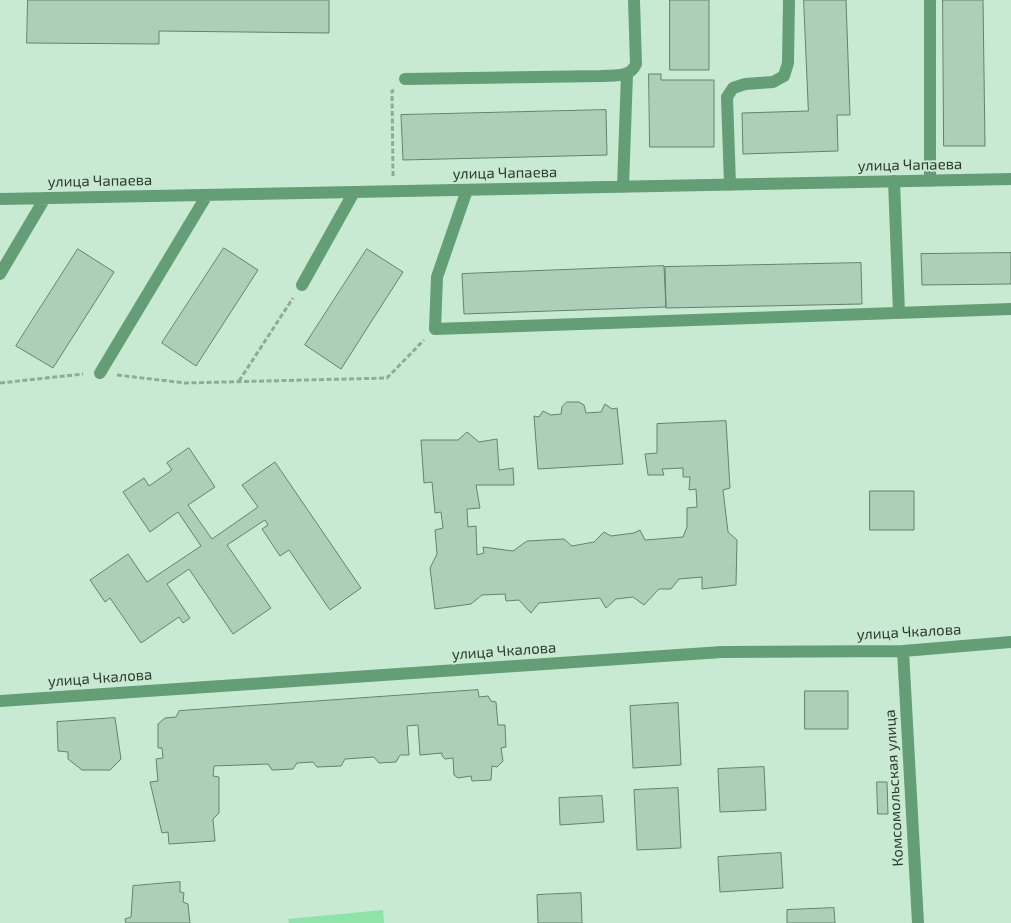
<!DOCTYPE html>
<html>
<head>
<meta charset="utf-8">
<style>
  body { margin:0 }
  canvas { display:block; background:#c9ead2 }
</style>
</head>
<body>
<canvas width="1011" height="923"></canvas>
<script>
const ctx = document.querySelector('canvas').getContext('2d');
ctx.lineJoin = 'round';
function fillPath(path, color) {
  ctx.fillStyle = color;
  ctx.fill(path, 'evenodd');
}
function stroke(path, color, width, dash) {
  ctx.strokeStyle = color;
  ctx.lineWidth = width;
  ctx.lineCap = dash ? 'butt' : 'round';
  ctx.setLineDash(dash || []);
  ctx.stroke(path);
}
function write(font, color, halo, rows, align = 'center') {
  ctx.font = font + ' "Exo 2",sans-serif';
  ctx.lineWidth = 4;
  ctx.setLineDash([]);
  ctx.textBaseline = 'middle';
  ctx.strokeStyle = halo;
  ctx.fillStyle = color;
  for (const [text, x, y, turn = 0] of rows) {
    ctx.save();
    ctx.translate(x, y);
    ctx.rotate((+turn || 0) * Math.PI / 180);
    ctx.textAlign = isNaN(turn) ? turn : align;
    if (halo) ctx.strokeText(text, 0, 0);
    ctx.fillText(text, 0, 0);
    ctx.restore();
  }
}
const green = new Path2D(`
  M383 910 384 923H289L288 919Z`);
const building = new Path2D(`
  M28 0H329V33L159 31V44L27 43Z
  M670 0H709V70H670Z
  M804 0H846L850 115H837L838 151 743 154 742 113 808 111Z
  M943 0H983L985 146H944Z
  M649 74H661V80H714V147H650Z
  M606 110 607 155 403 160 401 115Z
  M224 248 258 270 196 366 162 343Z
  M78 249 114 272 53 368 16 346Z
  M367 249 403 272 341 369 305 345Z
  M1011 253V284L922 285 921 254Z
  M861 263 862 304 666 308 665 267Z
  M664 266 666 307 464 314 462 274Z
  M567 402H579L584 405 586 413 601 412 605 404 612 409 617 408 623 464 538 469 534 416 539 417 543 411 551 415 561 414 562 407Z
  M726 421 730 488 723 490 728 532 737 540 736 585 702 589V577L679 579 671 589H659L644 605 633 597 616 599 606 608 600 598 539 603 531 613 519 600 506 601 505 594 482 595 471 604 435 609 430 568 437 554 435 530 443 528 441 512 435 513 432 482 424 483 421 440H458L467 432 479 442 497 439 499 470 513 468 514 485H476L480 508 467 509 468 527 476 526 477 555 484 553 483 547 513 551 527 541 564 539 572 546 594 542 604 532 611 536 634 533 640 530 645 540 683 537 687 527V508L697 507 696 489 689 490 690 477H683V468L662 469 664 475H648L645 454 657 453V424Z
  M189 448 215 487 188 505 212 539 258 507 242 485 275 462 361 588 330 610 289 550 280 556 262 529 268 525 265 520 227 545 271 608 233 634 189 569 167 584 190 618 183 623 179 617 141 643 110 598 105 602 90 580 128 554 147 582 201 546 178 512 150 532 123 492 144 478 149 486 172 470 167 463Z
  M870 491H914V530H870Z
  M478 690 479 697 488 696 491 701 496 702 498 725H505L506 747 501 748 503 761 497 767 492 766 491 780 472 781 471 776 458 778 454 775 453 758 445 759 442 756V753L420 755 418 725 407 726 409 755H400L396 762 379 763 374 757 345 759 341 766 317 767 313 762 297 763 293 769 272 770 268 764 214 766 213 776 219 777V813L213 819 215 841 169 844 168 832 162 833 150 782 158 781 156 759 163 758 162 748H158V724L165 718 176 717 179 711Z
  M805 691H848V729H805Z
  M678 703 681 765 633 768 630 706Z
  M115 718 121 759 110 770H82L68 759V752L58 751 57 722Z
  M764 767 766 810 720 812 718 769Z
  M877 782H887L888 814H878Z
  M678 788 681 848 637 850 634 790Z
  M602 796 604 822 560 825 559 798Z
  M781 853 783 888 720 892 718 857Z
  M180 882V892L184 893 183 902 188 904 190 923H126L125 919 131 917 133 886Z
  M581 893 582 923H538L537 895Z
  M834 908 835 923H787V910Z`);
const path = new Path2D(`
  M393 176 392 91 394 90
  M117 375 185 383 387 378 424 340
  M239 381 293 298
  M0 383 83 374`);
const minor = new Path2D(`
  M930 0V181
  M405 79 601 76C615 75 630 78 636 64L634 0
  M894 181 899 313
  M730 185 727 97 733 88 745 84 773 82 784 76 788 63 789 0
  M623 187 627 74
  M467 190 437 277 435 329 1011 309
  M0 199 1011 179
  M0 274 45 198
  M302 285 354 192
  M100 373 207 195
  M903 651 918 923
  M0 701 722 652 903 651 1011 642`);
const streetNames = [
  ["улица Чапаева",910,165,-1],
  ["улица Чапаева",505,173,-1],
  ["улица Чапаева",100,181,-1],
  ["улица Чкалова",909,632,-3],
  ["улица Чкалова",504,651,-4],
  ["улица Чкалова",100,678,-4],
  ["Комсомольская улица",894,788,-93]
];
fillPath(green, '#8ee2aa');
fillPath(building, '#adcfb7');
stroke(building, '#63826c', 1);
stroke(path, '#91aa98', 3, [5, 2.5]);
stroke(minor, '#649e77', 12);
write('15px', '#2e3b32', '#c9ead2', streetNames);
</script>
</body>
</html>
